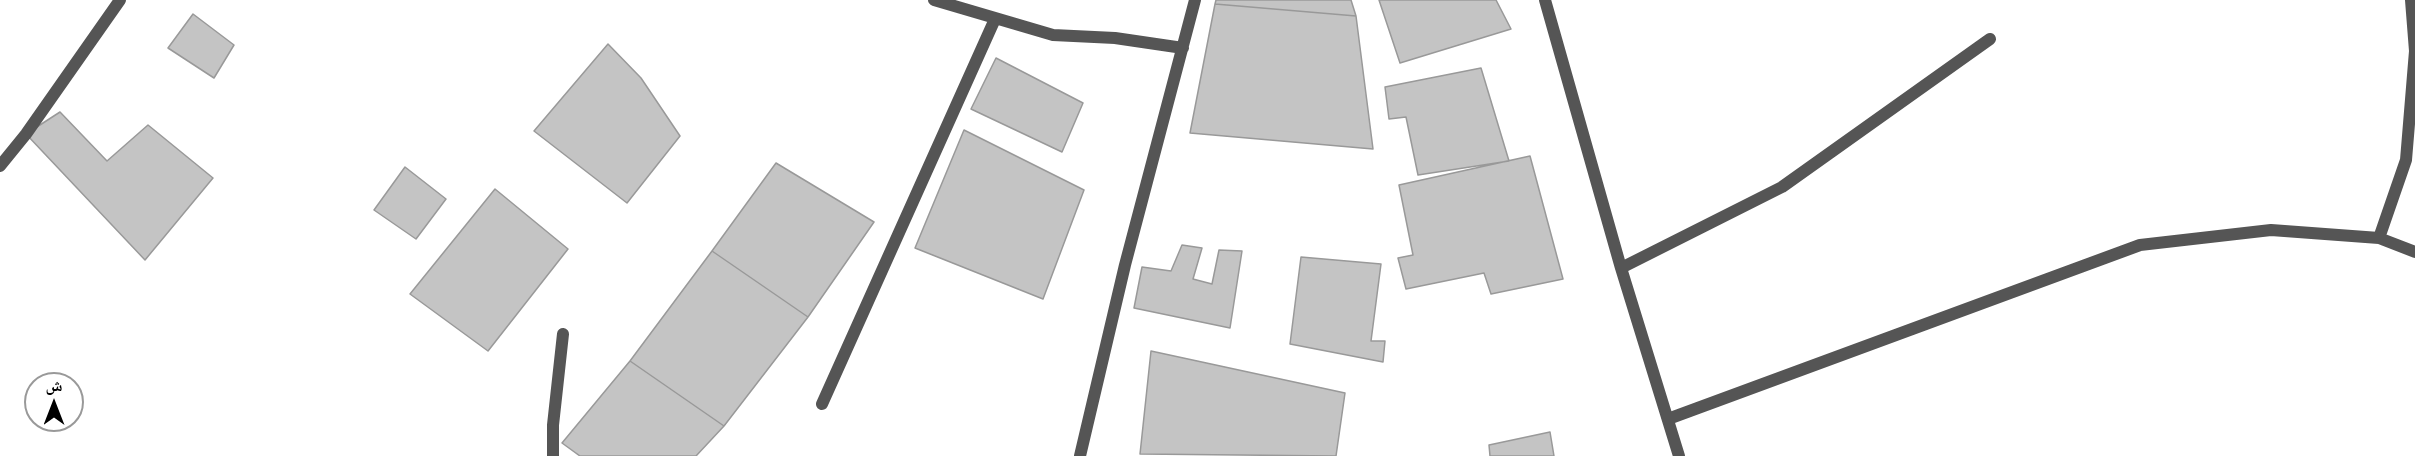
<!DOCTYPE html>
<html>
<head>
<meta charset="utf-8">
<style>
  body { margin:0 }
  #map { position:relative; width:2415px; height:456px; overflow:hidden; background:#fff; font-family:Jost,"Noto Naskh Arabic",sans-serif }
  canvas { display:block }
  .north { position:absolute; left:24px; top:372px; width:60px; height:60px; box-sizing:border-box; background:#fff; border:2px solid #999; border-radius:50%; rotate:0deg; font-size:16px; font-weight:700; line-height:24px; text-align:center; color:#000 }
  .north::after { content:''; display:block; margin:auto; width:21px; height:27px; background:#000; clip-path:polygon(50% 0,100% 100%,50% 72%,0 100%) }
</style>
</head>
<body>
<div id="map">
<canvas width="2415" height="456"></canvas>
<div class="north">ش</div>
</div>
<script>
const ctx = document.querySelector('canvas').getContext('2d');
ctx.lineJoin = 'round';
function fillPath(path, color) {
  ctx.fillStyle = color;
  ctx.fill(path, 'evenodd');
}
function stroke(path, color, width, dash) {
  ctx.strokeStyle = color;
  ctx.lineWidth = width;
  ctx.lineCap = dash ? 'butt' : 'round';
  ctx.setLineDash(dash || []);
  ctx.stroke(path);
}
const building = new Path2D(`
  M1216 0H1351L1356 16 1215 4Z
  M1379 0H1496L1511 29 1400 63Z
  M1215 4 1356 16 1373 149 1190 133Z
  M193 14 234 45 214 78 168 48Z
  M608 44 641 78 680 136 627 203 534 131Z
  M996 58 1083 103 1062 152 971 109Z
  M1481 68 1509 161 1418 175 1406 117 1389 119 1385 87Z
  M60 112 107 161 148 125 213 178 145 260 26 134Z
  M964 130 1084 190 1043 299 915 248Z
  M1530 156 1563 279 1491 294 1484 273 1406 289 1398 258 1413 255 1399 185Z
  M776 163 874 222 808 317 712 251Z
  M405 167 446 199 416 239 374 210Z
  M495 189 568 249 488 351 410 294Z
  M1182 245 1202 248 1193 279 1212 284 1219 250 1242 251 1230 328 1134 308 1142 267 1171 271Z
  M712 251 808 317 724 426 630 361Z
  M1301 257 1381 264 1371 341H1385L1383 362 1290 344Z
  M1151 351 1345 393 1336 456 1140 454Z
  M630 361 724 426 696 456H580L562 443Z
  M1550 432 1554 456H1490L1489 445Z`);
const minor = new Path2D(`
  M934 0 1053 35 1115 38 1183 48
  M1545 0 1621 268 1679 456
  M0 166 26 134 120 0
  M2379 238 2406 160 2415 51 2411 0
  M1621 268 1782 187 1990 39
  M822 404 995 19
  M1668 419 2140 245 2271 230 2379 238 2415 252
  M553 456V425L563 334
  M1080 456 1125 265 1195 0`);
fillPath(building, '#c4c4c4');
stroke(building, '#999', 1.5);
stroke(minor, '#555', 12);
</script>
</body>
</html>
